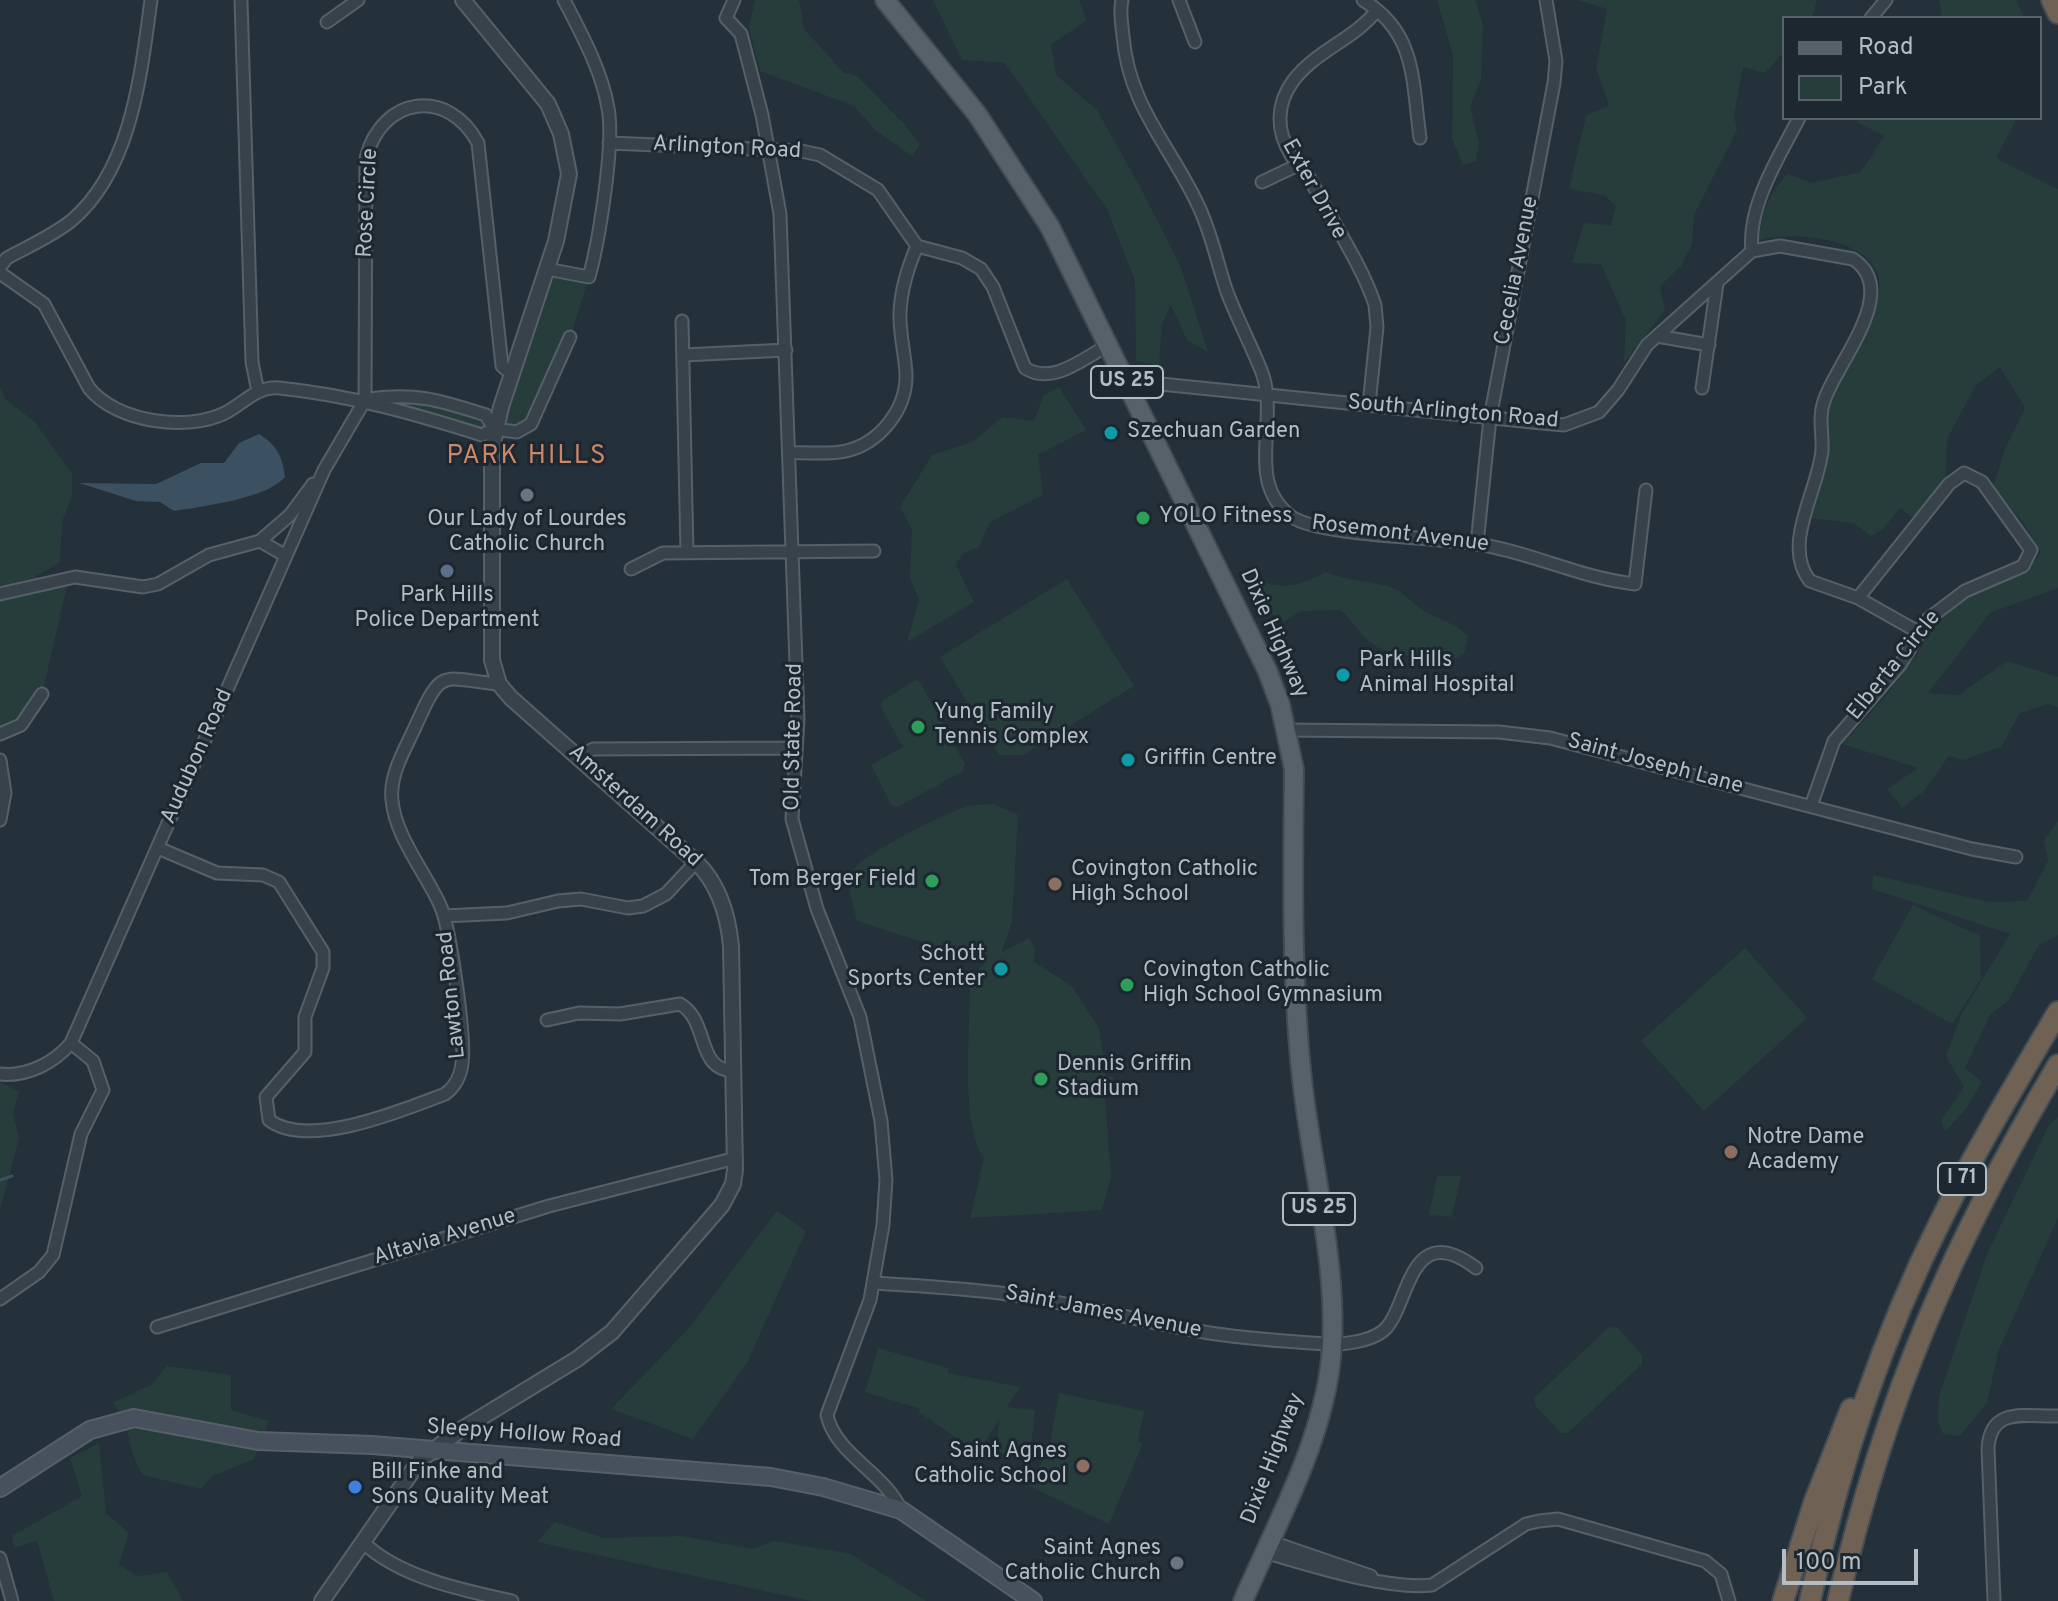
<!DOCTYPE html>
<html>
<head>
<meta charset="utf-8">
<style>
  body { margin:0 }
  #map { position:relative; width:2058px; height:1601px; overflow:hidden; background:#24303a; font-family:Overpass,sans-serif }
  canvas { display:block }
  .legend { position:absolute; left:1782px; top:16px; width:260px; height:104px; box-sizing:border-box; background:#1d272f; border:2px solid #59636b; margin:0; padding:10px 14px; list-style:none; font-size:24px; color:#b3bdc6 }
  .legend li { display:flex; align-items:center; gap:16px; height:40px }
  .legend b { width:40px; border:2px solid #59636b }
  .scale { position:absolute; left:1782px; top:1549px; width:136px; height:36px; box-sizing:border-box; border:4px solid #b3bdc6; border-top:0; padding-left:10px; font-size:24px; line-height:28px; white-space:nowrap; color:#b3bdc6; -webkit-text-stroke:6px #1d272f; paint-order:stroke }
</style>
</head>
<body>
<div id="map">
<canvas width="2058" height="1601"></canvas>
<ul class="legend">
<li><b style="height:10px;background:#56616a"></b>Road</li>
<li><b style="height:22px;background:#273d3b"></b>Park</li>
</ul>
<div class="scale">100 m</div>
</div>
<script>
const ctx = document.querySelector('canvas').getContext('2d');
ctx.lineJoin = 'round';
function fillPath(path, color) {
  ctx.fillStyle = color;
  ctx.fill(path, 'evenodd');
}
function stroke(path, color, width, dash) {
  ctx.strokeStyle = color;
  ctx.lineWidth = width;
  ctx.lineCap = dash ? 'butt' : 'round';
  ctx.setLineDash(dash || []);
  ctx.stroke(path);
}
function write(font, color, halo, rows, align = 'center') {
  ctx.font = font + ' Overpass,sans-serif';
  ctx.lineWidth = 6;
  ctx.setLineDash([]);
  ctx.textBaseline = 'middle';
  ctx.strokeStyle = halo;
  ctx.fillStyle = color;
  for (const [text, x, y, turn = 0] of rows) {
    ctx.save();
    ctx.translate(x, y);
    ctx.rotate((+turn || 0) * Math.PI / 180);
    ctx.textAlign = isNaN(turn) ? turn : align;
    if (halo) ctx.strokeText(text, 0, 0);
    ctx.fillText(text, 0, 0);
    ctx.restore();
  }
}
const green = new Path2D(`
  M755 0H799L804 29 843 72 857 76 906 126 920 144 912 156 875 130 854 106 760 71 749 28Z
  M933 0H1079L1087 20 1051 45 1056 75 1097 110 1139 185 1181 267 1208 352 1187 340 1171 305 1162 324 1159 365 1136 361 1135 281 1108 211 1005 63 962 60Z
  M1437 0H1476L1483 27 1481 79 1470 107 1479 143 1476 161 1463 165 1452 139 1453 55Z
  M1577 0H1817L1812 18H1784V52L1765 73 1743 67 1734 115 1737 130 1694 215 1692 244 1681 266 1660 286 1665 310 1624 363 1626 321 1601 264 1572 263 1584 223 1611 225 1616 206 1604 195 1569 189 1586 116 1609 105 1596 68 1607 9Z
  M1939 0H2016L2025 18H1942Z
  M1861 118H2017L1996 158 2058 189V588L1990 613 1928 693 1958 695 2007 661 2058 677V707L2048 704 2020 713 2001 747 1963 760 1949 756 1923 792 1902 808 1887 789 1918 768 1842 744C1869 715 1895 687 1917 654 1925 643 1929 627 1939 617 1968 589 2018 587 2041 553L2024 524 1993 487 2005 449 2025 408 2000 367 1976 385 1947 439 1946 478 1914 519 1900 508 1883 529 1871 536 1854 523 1809 518C1815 495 1825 470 1828 447 1830 430 1825 416 1830 399 1842 355 1922 278 1849 247 1824 236 1785 233 1759 240 1761 215 1769 191 1788 174L1811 183 1861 172 1884 136 1857 122Z
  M547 269 589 277 569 341 524 429H494Z
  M0 386 5 399 35 422 72 474V496L62 522 60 562 35 577 53 580 69 578 42 694 27 719 0 734Z
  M1059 387 1086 430 1038 455 1043 495 990 522 979 547 962 554 956 565 974 602 907 642 919 599 910 578 912 530 900 507 932 455 972 442 1003 417 1034 421 1043 396Z
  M408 398 482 417 488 426 485 430 401 406 400 401Z
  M1325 572C1346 580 1366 581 1388 586 1402 589 1412 604 1424 611 1440 620 1454 622 1468 636L1464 654C1449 666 1393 655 1377 647 1364 640 1352 621 1341 610L1301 611 1284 622 1265 609 1256 590 1262 581C1285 591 1304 584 1325 572Z
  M1067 579 1134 686 1023 755H999L940 657Z
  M915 680 920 682 965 764 963 771 898 807 891 805 871 765 903 747 881 707 882 701Z
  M994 804 1018 815 1012 921 1002 952 1029 938 1035 949 1034 962 1072 986 1099 1028 1106 1077 1114 1076 1115 1090 1105 1092 1111 1177 1102 1210 970 1218 984 1158C959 1124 971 1023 970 978L985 962 857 921C854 906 846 887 852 872 859 855 949 811 969 806 977 804 986 805 994 804Z
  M2058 821V935L2039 945 2008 1001 1990 1015 1965 1068 1982 1082 1966 1109 1945 1132 1941 1121 1964 1087 1946 1056 1962 1013 2010 934 1872 889 1873 875 1989 902 2027 901 2048 861 2044 840Z
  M1913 905 1980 936 1981 979 1952 1024 1872 979Z
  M1745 948 1807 1018 1704 1111 1641 1041Z
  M0 1082 19 1092 13 1113 19 1138 0 1210Z
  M2058 1117V1218L1998 1352 1987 1403 1960 1436 1943 1434 1938 1420 1939 1396 1987 1254 2049 1125Z
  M1437 1176H1461L1452 1217 1429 1215Z
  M777 1211 806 1231 747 1363 693 1439 611 1409 690 1327Z
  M1609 1327 1618 1328 1642 1355V1364L1568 1433H1561L1535 1405V1397Z
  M878 1348 948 1368V1373L1020 1387 1007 1407 1035 1410 1030 1457 997 1454 999 1420 978 1453 919 1412 920 1409 865 1392Z
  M167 1366 231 1375V1410L269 1421 254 1459 211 1477 201 1489 143 1475C125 1448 133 1427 113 1403L152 1384Z
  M1059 1393 1144 1411 1138 1441 1143 1443 1109 1524 1029 1486 1049 1448Z
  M99 1443 106 1513 129 1533 119 1565 138 1576 167 1572 183 1601H54L37 1541 14 1548 12 1536 82 1496 70 1458Z
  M555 1522 604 1538 682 1536 753 1549 773 1541 851 1554 926 1601H811L537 1542Z`);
const water = new Path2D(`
  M259 434C276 444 283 457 285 477 266 499 204 506 174 511L160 502 136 501 79 483 156 484 201 463H224L239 443Z`);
const stream = new Path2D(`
  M0 1180 12 1176`);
const minor = new Path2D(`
  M241 0 252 362 258 392
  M734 0 726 18 741 34 762 115 780 214 798 719 792 819 817 909 860 1017 881 1121 886 1180 883 1225 870 1300 827 1415C835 1454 885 1473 901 1510
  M1122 0C1119 13 1122 23 1123 36 1129 107 1170 145 1198 205 1212 234 1217 263 1227 292 1237 318 1250 343 1261 370 1281 419 1243 482 1292 517 1319 536 1437 537 1477 544 1531 552 1580 578 1635 584L1646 490
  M1179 0 1195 42
  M1363 0C1417 33 1412 81 1420 138
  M1871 18 1886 0
  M327 22 358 0
  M609 143 801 151 820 155 878 190 917 246 962 258 981 269 993 287 1025 368C1053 386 1083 358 1109 345
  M1262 182 1300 164
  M1752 251C1747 206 1779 157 1799 118
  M0 267 7 258C29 246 52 236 71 221 132 170 141 73 151 0
  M547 269 589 277C599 241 615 143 608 108 602 71 581 33 564 0
  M0 273 44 304 89 388C116 422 187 432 225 413 244 403 257 386 279 388 350 395 415 414 482 435L494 429
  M682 321 687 552
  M1657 336 1709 345
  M684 355 786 350
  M1702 388 1717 284
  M1130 389 1140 385 1161 384 1532 422 1564 425 1599 412 1618 390 1647 345 1752 251 1780 246 1853 259C1902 291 1836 363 1824 401 1818 418 1823 433 1822 450 1819 489 1781 545 1810 581L1858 598 1920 633
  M370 399C416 392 442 401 486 415L494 429
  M1369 405 1377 327 1375 305C1362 265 1330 218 1310 179 1305 169 1296 164 1291 155 1276 131 1276 104 1293 81 1315 51 1355 39 1377 10
  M494 429 517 432 531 424 570 337
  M790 453C808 452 829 455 846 451 880 443 907 409 906 374 905 353 899 333 900 312 901 289 908 267 917 246
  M260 541 286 556
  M1477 544 1490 418 1554 83 1556 61 1546 0
  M631 569 663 553 874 551
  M0 594 75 577 143 587 158 584 209 555 260 541 290 515 313 484
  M1287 730 1499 732 1550 738 1972 849 2016 857
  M0 734 21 725 42 694
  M578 757 593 749 795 748
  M0 760 5 793 0 820
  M1811 806 1834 741 1900 665 1928 619 1965 591 2023 566 2031 550 1982 482 1964 473 1949 484 1858 598
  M158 848 217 873 263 875 279 882 323 952V968L305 1017V1052L266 1097 269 1120C308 1150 403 1110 445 1094 455 1087 461 1075 462 1063 466 1040 450 926 440 905 425 872 395 836 392 800 389 774 406 748 416 725 443 665 441 679 499 684
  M444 916 507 913 558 901 581 899 628 908 643 906 666 894 696 862
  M547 1020 579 1013 620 1014 680 1004C710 1021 695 1070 734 1071
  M0 1074C27 1077 54 1063 71 1043L324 470 365 400 366 158C382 96 448 87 478 143L502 366 512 375
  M874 1283C918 1286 963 1288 1007 1294 1073 1303 1138 1321 1204 1332 1244 1339 1285 1341 1325 1344 1342 1345 1369 1342 1383 1331 1410 1309 1407 1216 1476 1268
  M0 1299 39 1272 53 1255 81 1134 103 1090 93 1061 71 1043
  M157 1327 549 1206 736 1158
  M1269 1541 1371 1576
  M364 1543C399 1577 465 1591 512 1601
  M1264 1552C1310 1565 1385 1590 1432 1585L1526 1524 1539 1521 1558 1519 1705 1561 1721 1574 1729 1601
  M0 1558 12 1601
  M1994 1601 1988 1448C1991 1406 2026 1417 2058 1416`);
const tertiary = new Path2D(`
  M322 1601 420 1460 459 1431 577 1359 612 1332 722 1205 733 1184 735 1170 731 946C728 915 719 884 696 862L511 698 499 684 492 660V448L501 407 556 241 569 174 561 134 548 104 463 0`);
const secondary = new Path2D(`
  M0 1488 90 1430 134 1418 258 1441 372 1445 771 1477 823 1487 901 1510 1033 1601`);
const primary = new Path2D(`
  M885 0 977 114 1050 227 1267 670 1280 704 1294 769C1293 871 1291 977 1302 1079 1312 1173 1343 1281 1329 1374 1317 1452 1274 1529 1243 1601`);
const motorway = new Path2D(`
  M2052 0 2058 13
  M1783 1601 1814 1503 1851 1409
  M1810 1601C1838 1469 1881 1339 1942 1218 1977 1148 2018 1080 2058 1012
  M1838 1601C1885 1399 1952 1244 2058 1065`);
const markers = [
  [1111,433,8,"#0f9aa8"],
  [527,495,8,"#6b7280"],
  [1143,518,8,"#2e9e5b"],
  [447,571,8,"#5c6f8a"],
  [1343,675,8,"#0f9aa8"],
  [918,727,8,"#2e9e5b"],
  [1128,760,8,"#0f9aa8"],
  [932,881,8,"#2e9e5b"],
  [1055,884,8,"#8d6e63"],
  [1001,969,8,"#0f9aa8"],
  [1127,985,8,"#2e9e5b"],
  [1041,1079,8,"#2e9e5b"],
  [1731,1152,8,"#8d6e63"],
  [1083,1466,8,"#8d6e63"],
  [355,1487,8,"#3f7fe0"],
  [1177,1563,8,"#6b7280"]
];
const shields = [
  [1127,382,72],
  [1962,1179,48],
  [1319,1209,72]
];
const shieldNames = [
  ["US 25",1127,382],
  ["I 71",1962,1179],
  ["US 25",1319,1209]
];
const streetNames = [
  ["Arlington Road",727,149,3],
  ["Exter Drive",1313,190,61],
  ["Rose Circle",369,203,-87],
  ["Cecelia Avenue",1518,271,-79],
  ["South Arlington Road",1453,413,5],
  ["Rosemont Avenue",1400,535,7],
  ["Dixie Highway",1273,634,66],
  ["Elberta Circle",1895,666,-51],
  ["Old State Road",795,737,-89],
  ["Audubon Road",198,757,-66],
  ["Saint Joseph Lane",1655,765,15],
  ["Amsterdam Road",634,807,42],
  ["Lawton Road",453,995,-96],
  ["Altavia Avenue",445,1238,-17],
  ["Saint James Avenue",1103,1313,11],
  ["Sleepy Hollow Road",524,1435,4],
  ["Dixie Highway",1274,1459,-69]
];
const poiNames = [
  ["Szechuan Garden",1127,433],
  ["YOLO Fitness",1159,518],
  ["Our Lady of Lourdes",527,521,"center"],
  ["Catholic Church",527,546,"center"],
  ["Park Hills",447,597,"center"],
  ["Police Department",447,622,"center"],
  ["Park Hills",1359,662],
  ["Animal Hospital",1359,687],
  ["Yung Family",934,714],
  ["Tennis Complex",934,739],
  ["Griffin Centre",1144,760],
  ["Covington Catholic",1071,871],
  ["High School",1071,896],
  ["Tom Berger Field",916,881,"right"],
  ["Schott",985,956,"right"],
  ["Sports Center",985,981,"right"],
  ["Covington Catholic",1143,972],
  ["High School Gymnasium",1143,997],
  ["Dennis Griffin",1057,1066],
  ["Stadium",1057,1091],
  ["Notre Dame",1747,1139],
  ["Academy",1747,1164],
  ["Saint Agnes",1067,1453,"right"],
  ["Catholic School",1067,1478,"right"],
  ["Bill Finke and",371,1474],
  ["Sons Quality Meat",371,1499],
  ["Saint Agnes",1161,1550,"right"],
  ["Catholic Church",1161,1575,"right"]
];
const quarterNames = [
  ["PARK HILLS",527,458]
];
fillPath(green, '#273d3b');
fillPath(water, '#3b5061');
stroke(stream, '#3b5061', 3);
stroke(minor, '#566068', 15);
stroke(tertiary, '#566068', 18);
stroke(secondary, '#566068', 20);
stroke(primary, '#414b53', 22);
stroke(motorway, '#434d55', 24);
stroke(minor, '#38424a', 11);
stroke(tertiary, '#38424a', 14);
stroke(secondary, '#46515d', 16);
stroke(primary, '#56616a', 18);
stroke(motorway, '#6f6255', 20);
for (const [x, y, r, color] of markers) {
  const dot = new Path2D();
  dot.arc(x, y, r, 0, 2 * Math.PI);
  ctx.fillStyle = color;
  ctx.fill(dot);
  stroke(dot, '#1d272f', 3);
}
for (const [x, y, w] of shields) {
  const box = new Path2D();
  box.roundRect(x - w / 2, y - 16, w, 32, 6);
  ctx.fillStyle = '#1d272f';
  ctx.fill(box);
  stroke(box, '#b3bdc6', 2);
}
write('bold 20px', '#b3bdc6', null, shieldNames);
write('22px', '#b3bdc6', '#1d272f', streetNames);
write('22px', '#b3bdc6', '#1d272f', poiNames, 'left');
ctx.letterSpacing = '2px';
write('26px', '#cc8768', '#1d272f', quarterNames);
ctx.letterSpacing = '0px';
</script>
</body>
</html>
